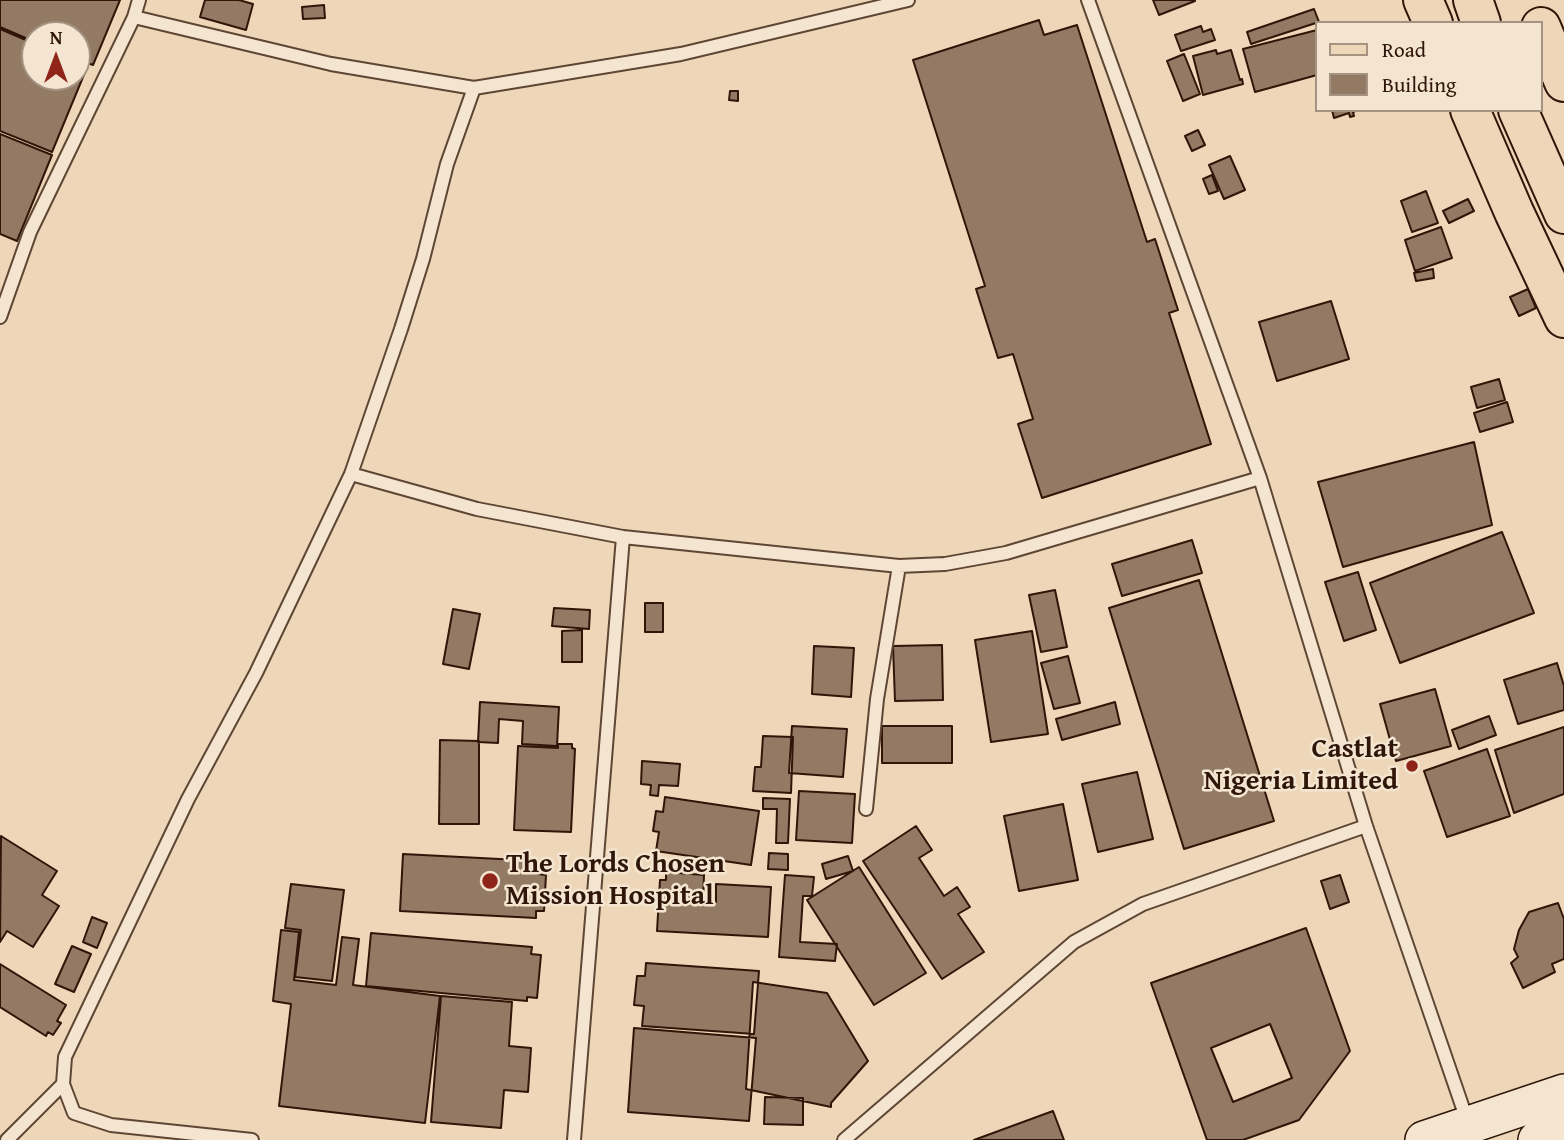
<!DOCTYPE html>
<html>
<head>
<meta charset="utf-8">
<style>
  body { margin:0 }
  #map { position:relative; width:1564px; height:1140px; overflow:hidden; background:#eed7b8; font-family:"Gentium Book Plus",serif }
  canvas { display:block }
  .legend { position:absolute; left:1315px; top:21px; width:228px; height:91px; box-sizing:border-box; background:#f4e5d1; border:2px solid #a59281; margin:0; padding:9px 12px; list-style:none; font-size:21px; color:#2f1608 }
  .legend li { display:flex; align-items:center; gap:14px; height:35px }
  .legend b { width:35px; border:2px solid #a59281 }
  .north { position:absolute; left:21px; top:21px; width:70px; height:70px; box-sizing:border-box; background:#f4e5d1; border:2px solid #a59281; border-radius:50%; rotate:0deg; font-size:19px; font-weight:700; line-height:28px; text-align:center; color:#2f1608 }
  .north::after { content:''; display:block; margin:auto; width:24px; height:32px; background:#8f2418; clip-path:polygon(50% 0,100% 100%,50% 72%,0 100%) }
</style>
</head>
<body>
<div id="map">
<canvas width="1564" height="1140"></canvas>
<ul class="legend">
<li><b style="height:9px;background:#eed7b8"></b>Road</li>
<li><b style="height:19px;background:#927a64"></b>Building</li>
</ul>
<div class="north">N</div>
</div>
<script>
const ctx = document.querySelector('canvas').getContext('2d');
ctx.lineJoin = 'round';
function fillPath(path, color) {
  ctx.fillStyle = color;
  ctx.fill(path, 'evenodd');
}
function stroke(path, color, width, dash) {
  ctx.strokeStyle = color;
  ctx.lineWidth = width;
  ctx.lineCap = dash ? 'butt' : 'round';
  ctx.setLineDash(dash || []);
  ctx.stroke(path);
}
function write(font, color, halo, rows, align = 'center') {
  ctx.font = font + ' "Gentium Book Plus",serif';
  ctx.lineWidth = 5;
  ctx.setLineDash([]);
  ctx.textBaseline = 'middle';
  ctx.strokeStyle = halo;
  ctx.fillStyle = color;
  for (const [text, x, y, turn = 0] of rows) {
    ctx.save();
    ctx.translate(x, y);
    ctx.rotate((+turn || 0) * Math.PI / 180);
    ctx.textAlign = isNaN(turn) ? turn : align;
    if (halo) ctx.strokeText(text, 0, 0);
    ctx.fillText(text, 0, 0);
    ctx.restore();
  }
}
const building = new Path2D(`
  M0 0H120L93 65 77 59V35H35V42L0 27Z
  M205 0H239L253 4 246 30 200 17Z
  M1153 0H1195V1L1159 15Z
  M324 5 325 18 303 19 302 7Z
  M1314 9 1319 22 1251 44 1247 32Z
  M1039 20 1044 35 1077 25 1147 242 1155 239 1178 310 1169 313 1211 444 1042 498 1018 424 1033 419 1013 354 998 358 976 289 985 286 913 60Z
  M1201 26 1203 32 1211 29 1215 40 1181 51 1175 35Z
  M0 29 35 44V77H77V61L88 65 52 152 0 131Z
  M1317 30V75L1255 92 1243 49Z
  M1216 50 1217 54 1231 50 1240 80 1242 79 1243 84 1203 95 1193 56Z
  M1184 54 1200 94 1183 101 1167 61Z
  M730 91H738V101L729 100Z
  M1332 110H1358L1353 112 1354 116 1350 117 1349 113 1334 118Z
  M1198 130 1205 145 1192 151 1185 136Z
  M0 134 52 155 17 241 0 234Z
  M1230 156 1245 190 1224 199 1209 165Z
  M1212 175 1218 191 1209 194 1203 179Z
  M1426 191 1438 223 1412 232 1401 201Z
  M1468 199 1474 211 1449 223 1443 211Z
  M1441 227 1452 258 1415 271 1405 240Z
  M1433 269 1434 278 1416 281 1414 273Z
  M1528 289 1536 308 1519 316 1510 297Z
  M1331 301 1349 359 1277 381 1259 322Z
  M1499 379 1505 400 1477 408 1471 387Z
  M1507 402 1513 422 1480 432 1474 413Z
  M1474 442 1492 525 1343 567 1318 482Z
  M1502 532 1534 613 1400 663 1370 583Z
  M1192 540 1202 573 1122 596 1112 564Z
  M1358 572 1376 630 1344 641 1325 582Z
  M1199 580 1274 821 1184 849 1109 608Z
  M1055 590 1067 647 1041 652 1029 595Z
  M645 603H663V632H645Z
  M554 608 590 610 589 629 552 626Z
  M453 609 480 614 469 669 443 664Z
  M582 630V662H562V631Z
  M1032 631 1048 734 991 742 975 640Z
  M942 645 943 700 895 701 893 646Z
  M814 646 854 648 851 697 812 694Z
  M1068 656 1080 703 1054 709 1041 663Z
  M1557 663 1564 686V710L1518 724 1504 680Z
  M1435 689 1451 746 1396 761 1380 704Z
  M480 702 559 707 557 746 522 744 523 721 499 719 498 743 478 742Z
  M1115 702 1120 724 1062 740 1056 719Z
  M1489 716 1496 735 1459 749 1452 730Z
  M792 726 847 729 843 777 789 773Z
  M882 726H952V763H882Z
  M1564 727V794L1514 813 1495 750Z
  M763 736 793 737 791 793 753 791 755 767H761Z
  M440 740 479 741V824H439Z
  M558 744H572V748L575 749 571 832 514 830 518 746 558 748Z
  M1487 749 1510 816 1447 837 1424 771Z
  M642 761 680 764 678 786 659 785 658 796 650 795 651 785 641 784Z
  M1137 772 1153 839 1098 852 1082 784Z
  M799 791 855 794 852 843 796 840Z
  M665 797 759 811 751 865 656 851 659 832 653 831 656 811 663 812Z
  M763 798 790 799 788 843H776L777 809H763Z
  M1063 804 1078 880 1019 891 1004 816Z
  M916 826 932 850 919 858 944 896 957 887 970 907 958 914 984 952 942 979 863 861Z
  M1 836 57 871 42 895 59 906 33 947 7 931 0 942Z
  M769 853 788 854V870L768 869Z
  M403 854 538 861V874L546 875 544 911H536V918L400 911Z
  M848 856 853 871 826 879 822 864Z
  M859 867 926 973 874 1005 807 900Z
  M666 872 704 875 703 902H716V884L771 887 768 937 657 931 660 880H666Z
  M785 875 814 877 812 896H803L800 942 837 944 835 961 779 957Z
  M1340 875 1349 902 1330 909 1321 881Z
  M291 884 344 890 332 981 295 977 301 930 285 928Z
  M1558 903 1564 919V959L1552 964 1555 972 1523 988 1511 963 1518 957 1514 949 1519 930 1529 912Z
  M92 917 107 923 97 948 83 942Z
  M1306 928 1350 1051 1299 1120 1243 1140H1207L1151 983ZM1270 1024 1292 1078 1233 1102 1211 1048Z
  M281 930 299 932 294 980 336 985 342 937 359 939 353 985 440 996 425 1123 279 1106 291 1004 273 1001Z
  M371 933 532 947 531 954 541 955 537 998 527 997V1001L366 986Z
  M72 946 91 954 74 992 55 984Z
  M646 963 759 971 754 1034 642 1026 644 1006 634 1005 637 976H645Z
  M0 964 66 1005 57 1021 61 1023 53 1035 48 1032 46 1036 0 1007Z
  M753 982 827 993 868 1061 831 1103V1107L746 1089Z
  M441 996 512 1002 509 1046 531 1048 528 1092 504 1090 501 1128 431 1122Z
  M634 1028 756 1038 749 1121 628 1112Z
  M765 1097 803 1098V1125L764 1124Z
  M1053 1111 1064 1140H974Z`);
const lane = new Path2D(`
  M1088 0 1260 478 1366 826 1468 1123
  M134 17 331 64 474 88 681 54 908 0
  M0 317 30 232 134 17 139 0
  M351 474 477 509 623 537 899 566 945 564 1006 553 1260 478
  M866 809 877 699 899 566
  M7 1140 63 1084
  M252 1140 111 1125 74 1113 63 1084 65 1057 188 799 256 673 351 474 401 329 423 259 447 164 474 88
  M574 1140 623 537
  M844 1140 1074 942 1143 904 1366 826`);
const secondary = new Path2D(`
  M1424 1140 1564 1093
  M1537 1140 1564 1130`);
const primary = new Path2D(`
  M1423 0 1433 23
  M1470 110 1514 212 1564 318`);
const highway = new Path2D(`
  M1473 0 1481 23
  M1541 27 1564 82
  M1518 110 1564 214`);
const markers = [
  [1412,766,7,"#8f2418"],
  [490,881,9,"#8f2418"]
];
const poiNames = [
  ["Castlat",1398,750],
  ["Nigeria Limited",1398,782],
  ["The Lords Chosen",506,865,"left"],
  ["Mission Hospital",506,897,"left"]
];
fillPath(building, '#927a64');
stroke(building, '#2f1608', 2);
stroke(lane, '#5f4634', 16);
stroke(secondary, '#2f1608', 40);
stroke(primary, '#2f1608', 42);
stroke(highway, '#2f1608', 42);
stroke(lane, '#f4e5d1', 12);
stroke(secondary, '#f4e5d1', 37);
stroke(primary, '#eed7b8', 38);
stroke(highway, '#eed7b8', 38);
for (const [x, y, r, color] of markers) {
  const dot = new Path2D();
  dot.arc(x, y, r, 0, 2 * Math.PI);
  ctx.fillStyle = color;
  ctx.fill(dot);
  stroke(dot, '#f4e5d1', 2.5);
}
write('bold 28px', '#2f1608', '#f4e5d1', poiNames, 'right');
</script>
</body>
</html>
